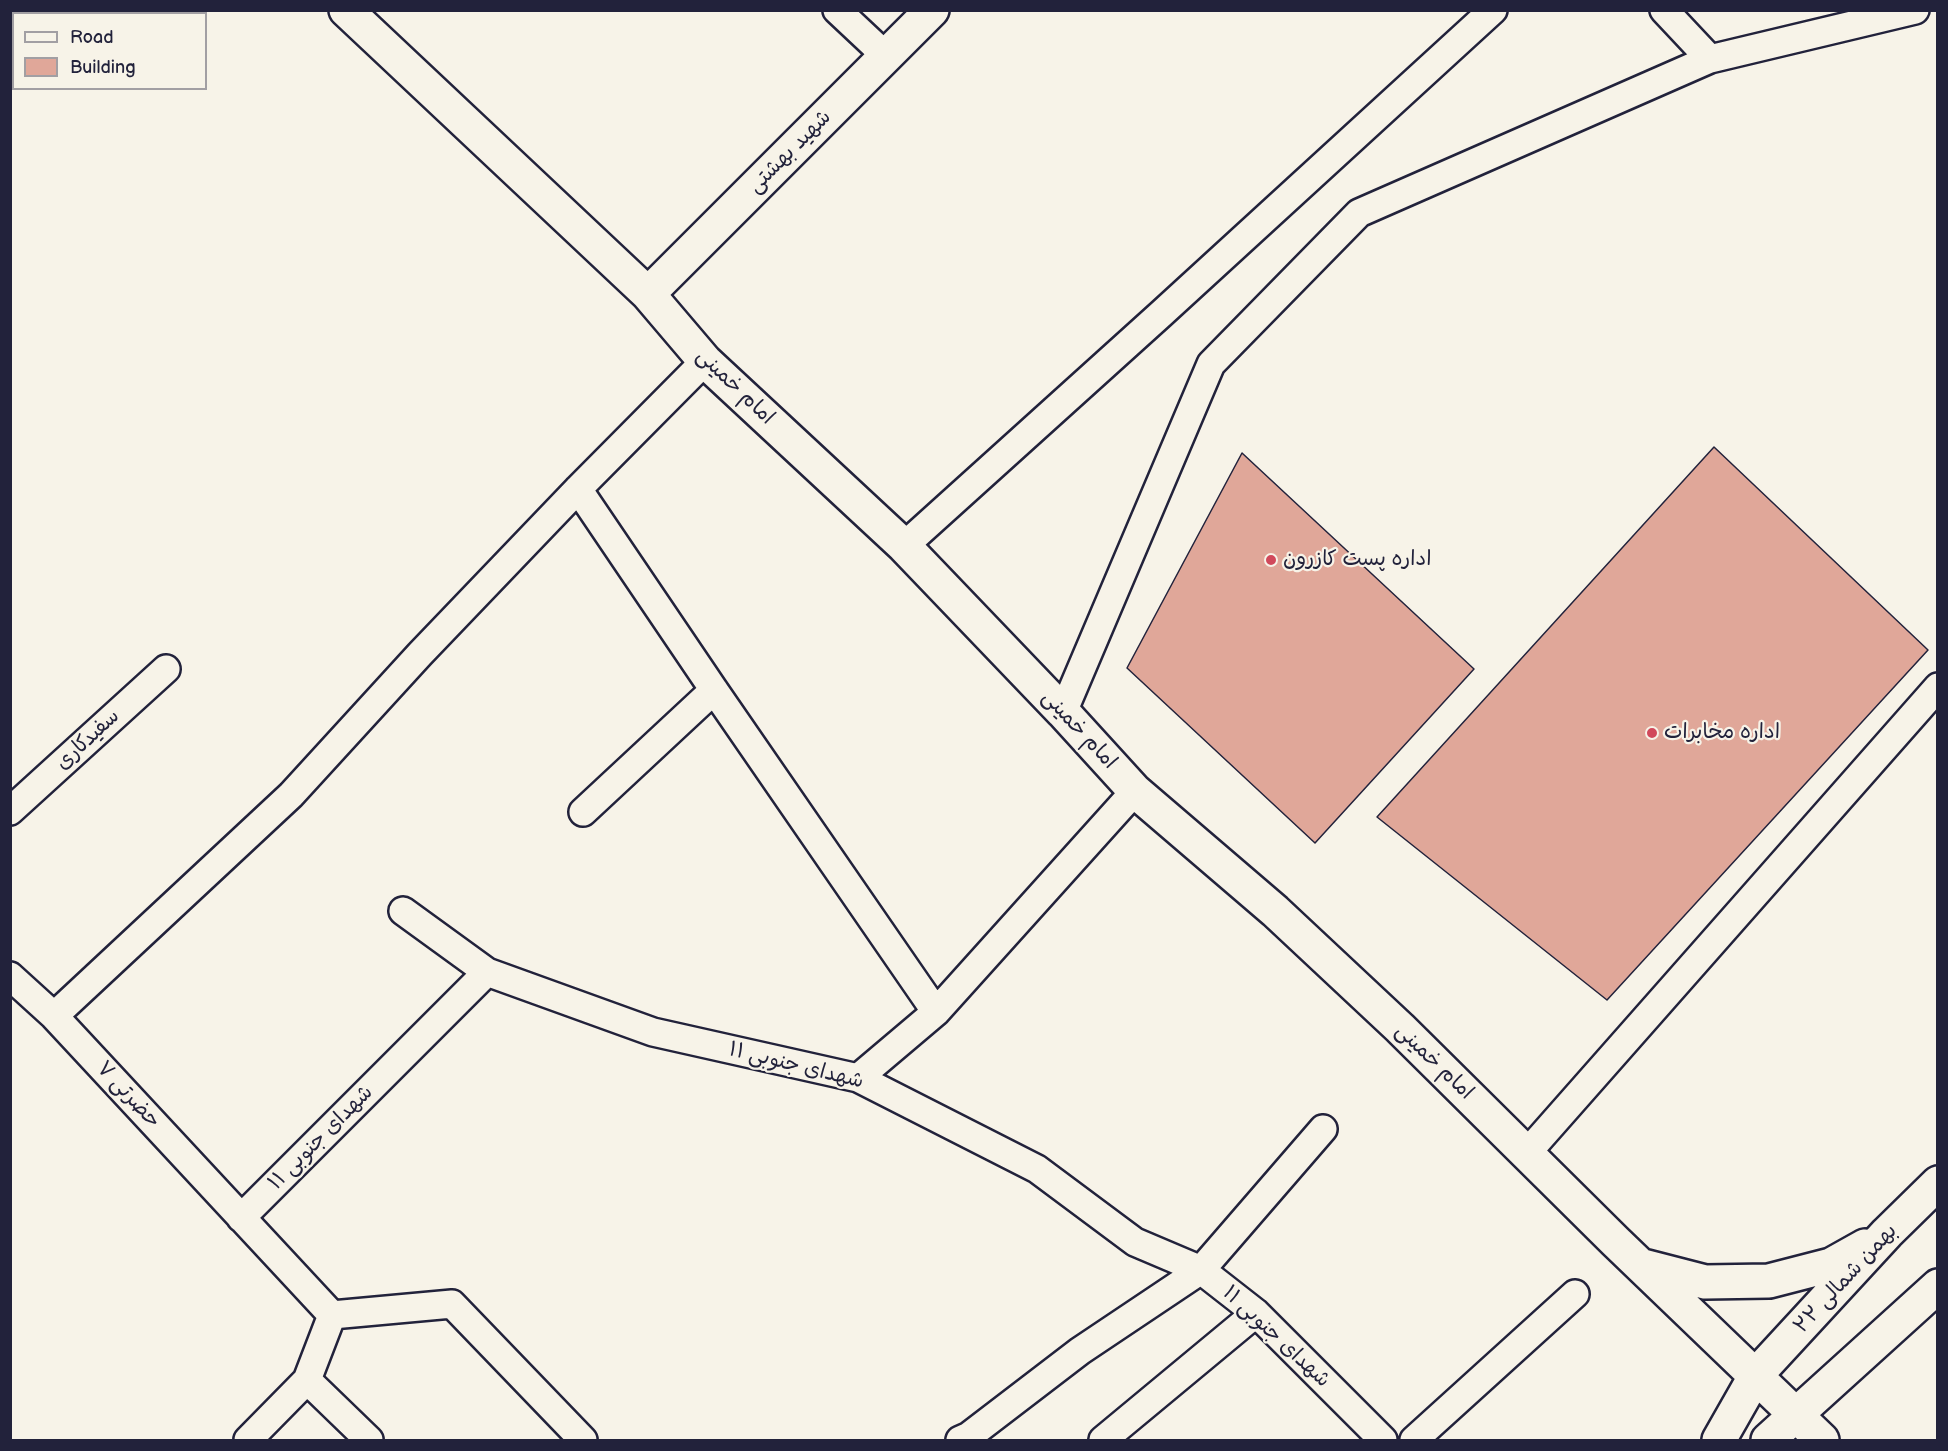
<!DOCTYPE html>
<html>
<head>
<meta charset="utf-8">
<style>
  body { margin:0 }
  #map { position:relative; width:1948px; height:1451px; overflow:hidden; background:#f7f3e8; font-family:"Balsamiq Sans",sans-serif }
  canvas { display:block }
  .frame { position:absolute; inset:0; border:12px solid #22223b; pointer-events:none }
  .legend { position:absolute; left:12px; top:12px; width:195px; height:78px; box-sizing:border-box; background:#f7f3e8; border:2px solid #a29fa3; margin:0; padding:8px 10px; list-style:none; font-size:18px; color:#22223b }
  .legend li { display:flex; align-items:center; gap:12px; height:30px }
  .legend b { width:30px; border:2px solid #a29fa3 }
</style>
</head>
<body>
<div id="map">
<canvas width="1948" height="1451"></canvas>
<div class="frame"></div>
<ul class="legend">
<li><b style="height:8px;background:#f7f3e8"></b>Road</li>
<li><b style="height:16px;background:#e0a799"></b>Building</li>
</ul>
</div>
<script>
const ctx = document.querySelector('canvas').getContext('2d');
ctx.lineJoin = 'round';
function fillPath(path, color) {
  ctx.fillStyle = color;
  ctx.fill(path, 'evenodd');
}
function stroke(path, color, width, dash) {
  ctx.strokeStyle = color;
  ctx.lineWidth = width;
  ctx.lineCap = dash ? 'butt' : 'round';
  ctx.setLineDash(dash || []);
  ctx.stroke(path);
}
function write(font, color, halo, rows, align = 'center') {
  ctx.font = font + ' "Balsamiq Sans","Playpen Sans Arabic",sans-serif';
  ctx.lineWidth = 4.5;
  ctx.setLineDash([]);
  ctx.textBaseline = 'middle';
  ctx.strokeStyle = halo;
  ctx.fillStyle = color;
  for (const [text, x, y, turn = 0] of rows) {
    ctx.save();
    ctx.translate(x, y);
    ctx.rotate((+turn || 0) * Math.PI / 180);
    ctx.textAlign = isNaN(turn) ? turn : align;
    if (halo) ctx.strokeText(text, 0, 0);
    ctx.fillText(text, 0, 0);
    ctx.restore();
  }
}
const building = new Path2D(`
  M1714 447 1928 650 1607 1000 1377 817Z
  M1242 453 1474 669 1315 843 1127 668Z`);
const street = new Path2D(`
  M837 10 886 56
  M1664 10 1710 59
  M54 14 57 10
  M10 56 14 53
  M578 489 714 690 936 1012
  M904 546 1161 314 1493 10
  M1063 712 1211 364 1359 213 1710 59 1915 10
  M10 811 166 669
  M583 812 714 690
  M403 911 487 972
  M10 976 54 1016 332 1315 307 1380 248 1440
  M54 1016 291 795 420 654 578 489 705 361
  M858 1078 936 1012 1135 791
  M1526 1154 1938 687
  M241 1218 487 972 653 1032 858 1078 1037 1169 1135 1242 1201 1270 1256 1313 1383 1440
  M332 1315 452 1304 583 1440
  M307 1380 369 1440
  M960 1440 969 1436 1080 1351 1201 1270 1323 1129
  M1103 1440 1256 1313
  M1414 1440 1575 1294`);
const secondary = new Path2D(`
  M346 10 648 294 705 361 904 546 1063 712 1135 791 1275 911 1400 1028 1615 1241 1822 1440
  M648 294 932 10
  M1643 1266 1705 1282 1769 1281 1831 1265 1865 1246
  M1719 1440 1756 1375 1887 1233 1938 1183
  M1768 1440 1938 1286`);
const markers = [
  [1271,560,6,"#d1495b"],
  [1652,733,6,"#d1495b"]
];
const streetNames = [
  ["شهید بهشتی",790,152,-45],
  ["امام خمینی",735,387,44],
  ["امام خمینی",1079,730,47],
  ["سفیدکاری",88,740,-43],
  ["امام خمینی",1434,1062,44],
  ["۱۱ شهدای جنوبی",796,1066,14],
  ["حضرتی ۷",128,1095,47],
  ["۱۱ شهدای جنوبی",321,1138,-45],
  ["۲۲ بهمن شمالی",1846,1279,-47],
  ["۱۱ شهدای جنوبی",1276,1337,43]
];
const poiNames = [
  ["اداره پست کازرون",1283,560],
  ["اداره مخابرات",1664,733]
];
fillPath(building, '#e0a799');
stroke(building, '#22223b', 1.5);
stroke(street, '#22223b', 32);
stroke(secondary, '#22223b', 38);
stroke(street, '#f7f3e8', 27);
stroke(secondary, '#f7f3e8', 33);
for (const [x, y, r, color] of markers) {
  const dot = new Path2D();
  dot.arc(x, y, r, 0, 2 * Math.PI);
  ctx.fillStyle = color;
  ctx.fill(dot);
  stroke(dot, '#f7f3e8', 2);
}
write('21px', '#22223b', '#f7f3e8', streetNames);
write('21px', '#22223b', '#f7f3e8', poiNames, 'left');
</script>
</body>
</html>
